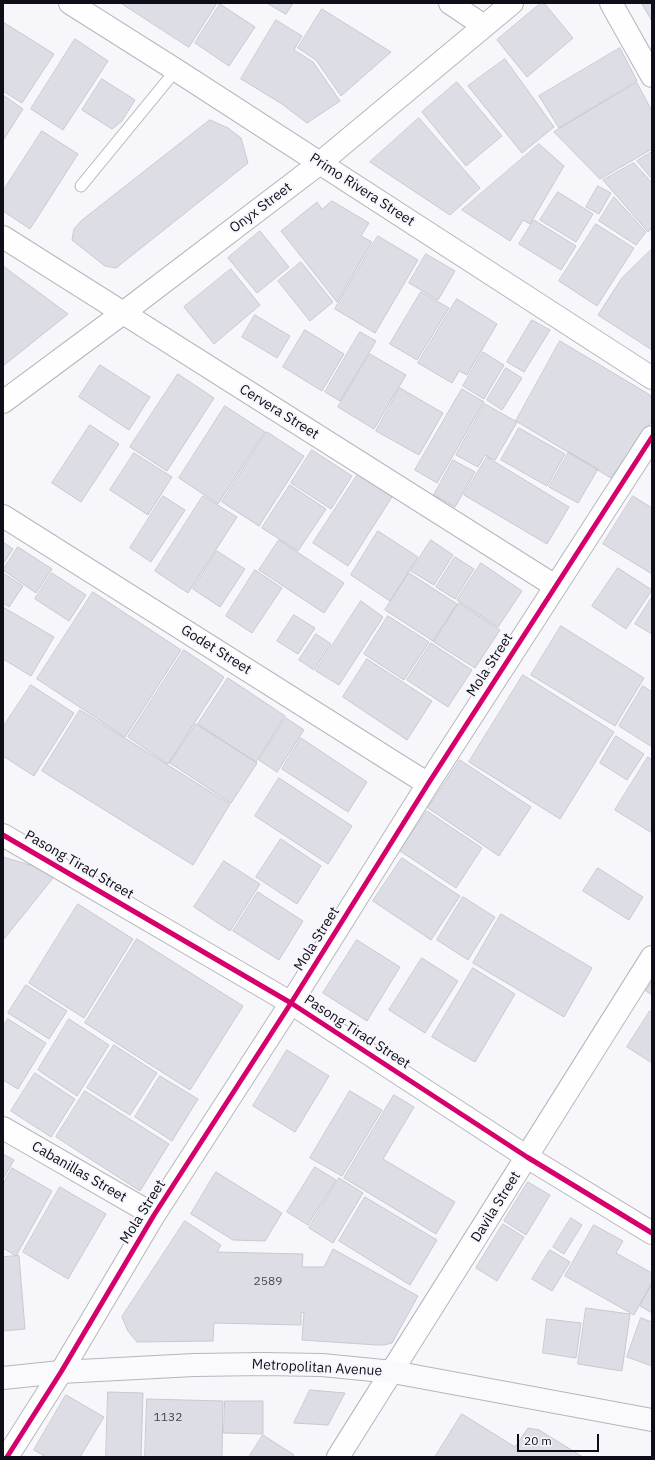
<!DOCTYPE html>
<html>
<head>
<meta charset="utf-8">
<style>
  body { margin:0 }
  #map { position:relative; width:655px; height:1460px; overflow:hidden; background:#f7f7fb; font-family:"IBM Plex Sans",sans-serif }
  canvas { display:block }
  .frame { position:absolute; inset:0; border:4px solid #0d0e17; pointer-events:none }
  .scale { position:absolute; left:517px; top:1434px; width:82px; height:18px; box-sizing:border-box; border:2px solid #0d0e17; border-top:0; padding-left:5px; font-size:12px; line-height:14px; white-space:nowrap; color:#0d0e17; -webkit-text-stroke:3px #f6f6fc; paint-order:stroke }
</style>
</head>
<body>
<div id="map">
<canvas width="655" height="1460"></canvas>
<div class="frame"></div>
<div class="scale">20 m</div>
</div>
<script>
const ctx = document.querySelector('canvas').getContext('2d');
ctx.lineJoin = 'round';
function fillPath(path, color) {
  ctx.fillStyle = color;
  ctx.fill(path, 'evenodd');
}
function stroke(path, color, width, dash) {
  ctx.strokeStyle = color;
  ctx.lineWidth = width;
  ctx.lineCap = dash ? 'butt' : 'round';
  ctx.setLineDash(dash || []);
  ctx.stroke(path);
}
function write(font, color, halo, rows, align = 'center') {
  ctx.font = font + ' "IBM Plex Sans",sans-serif';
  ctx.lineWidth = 4;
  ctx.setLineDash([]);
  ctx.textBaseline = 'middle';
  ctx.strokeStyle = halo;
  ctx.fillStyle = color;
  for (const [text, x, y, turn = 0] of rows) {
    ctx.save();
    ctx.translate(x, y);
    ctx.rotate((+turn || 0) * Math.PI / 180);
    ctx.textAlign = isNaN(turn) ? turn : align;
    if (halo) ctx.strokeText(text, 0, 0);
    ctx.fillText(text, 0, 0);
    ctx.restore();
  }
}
const building = new Path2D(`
  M121 3H217L189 47Z
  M267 3H293L286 14Z
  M541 3H544L573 38 527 77 497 40Z
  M652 3V21L642 4Z
  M220 4 255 27 229 66 195 43Z
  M322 9 391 52 341 96 316 60 298 48Z
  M276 20 302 36 294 50 313 62 340 101 307 123 282 104 241 79Z
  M3 22 54 54 22 103 3 91Z
  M75 39 108 61 63 130 31 109Z
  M620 48 637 81 559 128 539 96Z
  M505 59 554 127 522 153 468 86Z
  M102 79 135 100 122 121 112 129 82 110Z
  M457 82 502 136 466 166 422 112Z
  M637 83 652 111V149L600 179 554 132Z
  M3 95 23 109 4 139 3 138Z
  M419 118 480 188 450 215 370 162Z
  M210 120 228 128 241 138 248 163 116 268 105 266 72 240 74 229 81 221Z
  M42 131 78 154 30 229 3 211V191Z
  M539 144 564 166 530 224 523 220 510 241 462 210Z
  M652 152V179L637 161Z
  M634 163 652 183V228L648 232 603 180Z
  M598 186 611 193 599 214 586 207Z
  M558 192 593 214 576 242 540 220Z
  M614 197 646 232 636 245 599 221Z
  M332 201 369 223 361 236 372 242 337 302 281 231 317 202 322 209Z
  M534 220 576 246 561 270 519 244Z
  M596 224 634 248 597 306 559 281Z
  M260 231 289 267 257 293 228 258Z
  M378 236 418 260 375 333 335 309Z
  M652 249V350L598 315 622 278Z
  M426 254 455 271 438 300 409 283Z
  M301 262 333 302 310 321 278 281Z
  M3 266 68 314 3 366Z
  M231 269 260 305 214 344 184 307Z
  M421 292 449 308 417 360 390 344Z
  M457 299 497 324 467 375 459 371 452 383 418 363Z
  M255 315 290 336 277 358 242 337Z
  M532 320 550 330 524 372 507 362Z
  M305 330 344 354 322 391 283 367Z
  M360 332 376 341 340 401 325 392Z
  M560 341 650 395 652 401V421L611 478 516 421Z
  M483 352 504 365 484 399 463 386Z
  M370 354 406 375 374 429 338 407Z
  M100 365 150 397 129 430 79 397Z
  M506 368 522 378 502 410 487 400Z
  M178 374 214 398 167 471 130 447Z
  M400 388 443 413 419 455 376 431Z
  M462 389 484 402 437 483 415 470Z
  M485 404 517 422 495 460 485 455 478 467 456 455Z
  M225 406 265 432 218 504 179 478Z
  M90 425 119 444 81 502 52 483Z
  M519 428 565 454 547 486 501 460Z
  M267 432 304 456 259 526 222 502Z
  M312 450 352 476 331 509 291 483Z
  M569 452 598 469 578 503 549 487Z
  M134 453 172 477 148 515 110 490Z
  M487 457 569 507 547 544 464 495Z
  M453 460 475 472 455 507 434 495Z
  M358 474 392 497 348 566 313 543Z
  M290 485 326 509 298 551 262 528Z
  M163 496 185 510 151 562 130 548Z
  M203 496 237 517 188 593 155 571Z
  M633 496 652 508V574L603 544Z
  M378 531 418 557 390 601 351 575Z
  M279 540 344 583 324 613 259 570Z
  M431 540 453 555 434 585 411 571Z
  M3 542 13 549 3 564Z
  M18 547 52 569 36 593 3 570Z
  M217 551 245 569 220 607 193 589Z
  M455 557 474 569 455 599 436 587Z
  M481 563 522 591 498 627 457 600Z
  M618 568 652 590 626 629 592 606Z
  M255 570 282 588 252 633 226 616Z
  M3 573 23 586 9 607 3 603Z
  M52 573 86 595 69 621 35 599Z
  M409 573 457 604 433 641 385 610Z
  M93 592 181 650 125 737 37 679Z
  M652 597V634L635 624Z
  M361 601 383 617 339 685 316 671Z
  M459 603 500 630 475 668 434 642Z
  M3 607 54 637 31 676 3 659Z
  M294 615 315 628 298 654 277 641Z
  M388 616 429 642 404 680 364 654Z
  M561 626 644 678 615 726 531 675Z
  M316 634 331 644 314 670 299 660Z
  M431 643 472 670 448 707 407 680Z
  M184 650 224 677 168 764 128 737Z
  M367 659 432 701 407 740 343 697Z
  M523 675 614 732 560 819 469 762Z
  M228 678 285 716 256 762 198 724Z
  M31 685 74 713 34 776 3 756V727Z
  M643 686 652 692V747L619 726Z
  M80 710 230 804 193 865 42 771Z
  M286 718 304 730 277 772 259 760Z
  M196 724 257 763 231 803 170 763Z
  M616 736 644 754 627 780 600 763Z
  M301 738 367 782 348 812 282 769Z
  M648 757 652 760V833L615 810Z
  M460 760 531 807 499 856 428 808Z
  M279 778 352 826 328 864 255 816Z
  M427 811 482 848 456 888 400 851Z
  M281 839 321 866 297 904 256 877Z
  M3 857 57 873 4 939 3 938Z
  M402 858 460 896 431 940 373 901Z
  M224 861 260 884 230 931 194 907Z
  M598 868 643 897 629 920 583 891Z
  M258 892 303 921 279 960 233 931Z
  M463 897 495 917 468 960 437 940Z
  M78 904 133 939 84 1018 29 983Z
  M501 914 592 968 564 1017 473 963Z
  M137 939 243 1006 190 1090 85 1023Z
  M357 940 400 967 367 1021 323 993Z
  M422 958 458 981 425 1033 389 1010Z
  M473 968 515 994 475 1062 432 1037Z
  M652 981V995L646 991Z
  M26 985 67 1011 49 1039 8 1013Z
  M650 1011 652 1012V1063L627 1047Z
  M8 1019 46 1043 18 1089 3 1080V1027Z
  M69 1019 109 1045 77 1096 38 1070Z
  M114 1045 157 1073 130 1115 87 1088Z
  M287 1050 329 1076 295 1132 253 1106Z
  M35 1073 75 1099 51 1137 11 1111Z
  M160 1076 198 1099 172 1141 135 1117Z
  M85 1091 169 1144 140 1191 56 1137Z
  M350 1091 382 1110 342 1176 310 1158Z
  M394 1095 414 1107 383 1159 455 1202 436 1234 344 1178Z
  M3 1154 14 1160 3 1179Z
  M315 1167 336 1180 308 1225 287 1212Z
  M12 1168 52 1191 16 1256 3 1248V1185Z
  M216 1172 282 1213 265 1241 233 1240 191 1214Z
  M339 1178 363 1193 333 1243 309 1228Z
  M528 1182 550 1195 526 1235 504 1221Z
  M60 1187 106 1214 68 1279 23 1252Z
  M365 1197 437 1240 410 1285 339 1241Z
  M571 1218 582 1225 564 1254 553 1247Z
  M185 1221 221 1245 217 1252 303 1254 302 1267H324L333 1249 418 1296 392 1343 384 1345H377L302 1340 304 1312 301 1313V1325L214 1323 213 1341 137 1342 128 1331 122 1317Z
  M503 1224 524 1237 497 1281 476 1268Z
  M594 1225 623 1241 616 1253 652 1273V1282L634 1315 565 1276Z
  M550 1250 570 1262 552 1291 532 1279Z
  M19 1256 25 1329 3 1331V1257Z
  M652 1284V1313L640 1306Z
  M586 1308 630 1314 622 1371 578 1364Z
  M641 1318 652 1322V1366L627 1357Z
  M547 1319 581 1323 576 1358 543 1353Z
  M310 1390 345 1393 328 1425 294 1423Z
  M108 1392 143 1393 141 1457H106Z
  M66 1395 104 1417 80 1457H46L34 1450Z
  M147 1399 223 1401 222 1456 220 1457H145Z
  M225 1401H263V1434L224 1433Z
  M462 1414 515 1447 528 1428 539 1430 583 1457H435Z
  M263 1435 294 1455 293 1457H249Z`);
const lane = new Path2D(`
  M81 186 176 70`);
const street = new Path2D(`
  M70 3 176 70 652 378
  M450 3 484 26
  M611 3 652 76
  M3 237 555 586
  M3 402 123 313 320 163 512 3
  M3 516 428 784
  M3 835 291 1003 527 1157 652 1233
  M3 1128 154 1215
  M7 1457 61 1372 154 1215 291 1003 428 784 652 437
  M338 1457 652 957`);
const secondary = new Path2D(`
  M3 1378 61 1372 194 1365 263 1364 322 1365 393 1372 652 1420`);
const cycleway = new Path2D(`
  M3 835 291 1003 527 1157 652 1233
  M7 1457 61 1372 154 1215 291 1003 428 784 652 437`);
const numberNames = [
  ["2589",268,1282],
  ["1132",168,1418]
];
const streetNames = [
  ["Primo Rivera Street",362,190,33],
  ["Onyx Street",261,208,-37],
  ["Cervera Street",279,412,32],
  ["Godet Street",216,650,32],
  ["Mola Street",490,665,-57],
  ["Pasong Tirad Street",79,865,30],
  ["Mola Street",317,939,-58],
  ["Pasong Tirad Street",357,1032,33],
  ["Cabanillas Street",79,1172,30],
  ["Davila Street",496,1207,-58],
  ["Mola Street",143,1212,-58],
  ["Metropolitan Avenue",317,1368,3]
];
fillPath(building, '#dddde5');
stroke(building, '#c8c8cf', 1);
stroke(lane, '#b5b6bc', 13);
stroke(street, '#b5b6bc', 24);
stroke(secondary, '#b5b6bc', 24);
stroke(lane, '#fefefe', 11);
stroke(street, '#fefefe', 22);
stroke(secondary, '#fafafc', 22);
stroke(cycleway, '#d6006c', 5);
write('12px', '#46464f', null, numberNames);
write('14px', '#0d0e17', '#f6f6fc', streetNames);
</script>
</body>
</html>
